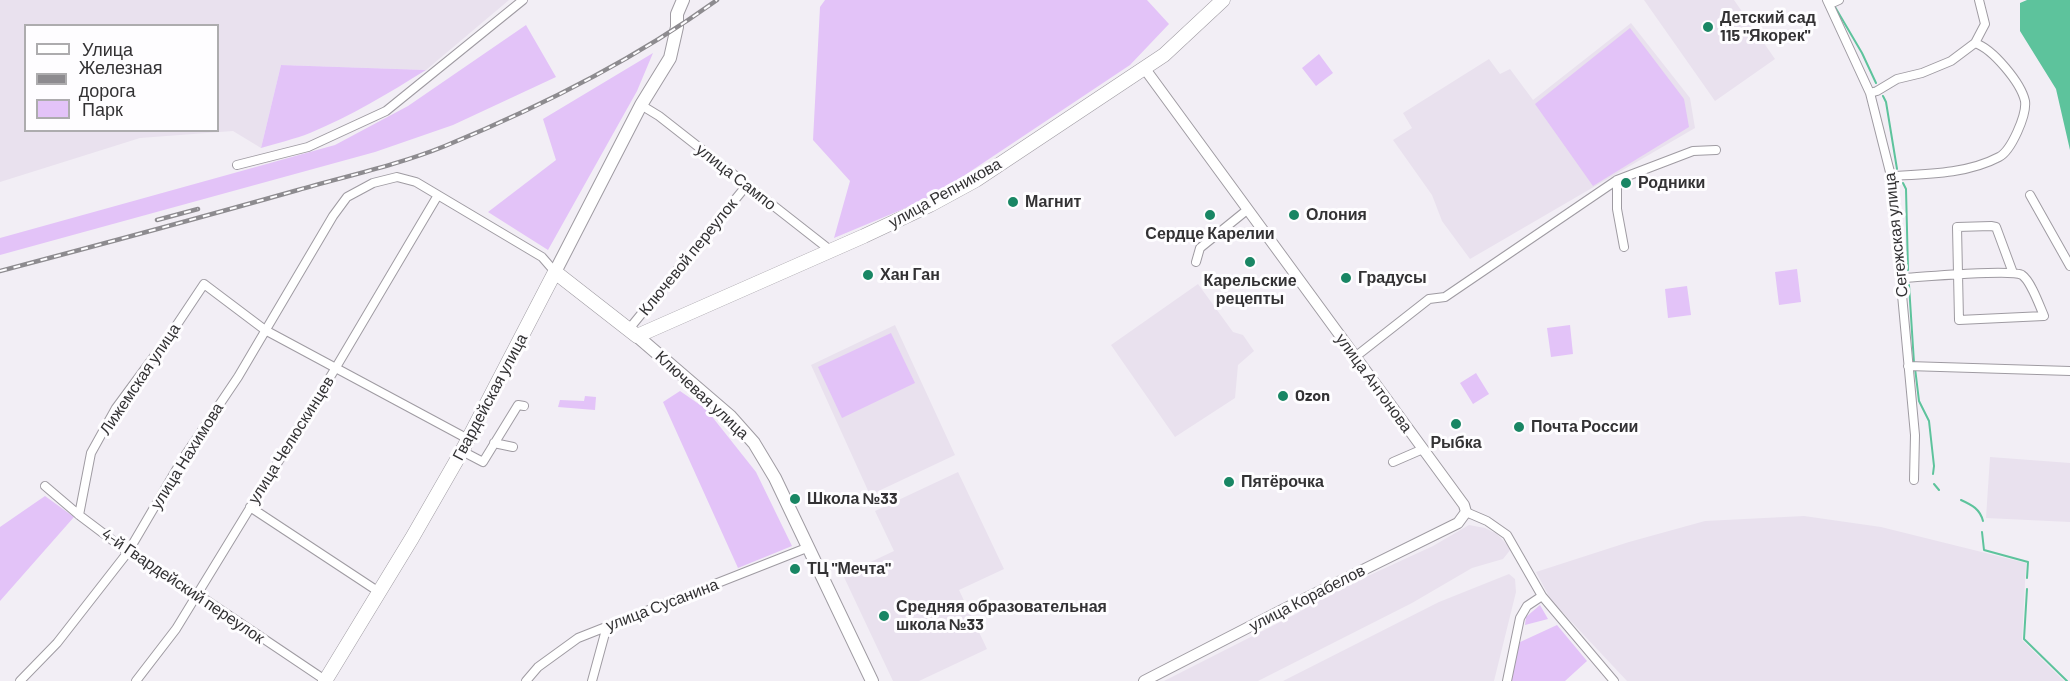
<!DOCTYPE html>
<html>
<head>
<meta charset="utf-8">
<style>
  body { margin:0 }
  #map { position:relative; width:2070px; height:681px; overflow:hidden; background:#f2eef5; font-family:Barlow,sans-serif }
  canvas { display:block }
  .legend { position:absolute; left:24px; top:24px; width:195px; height:108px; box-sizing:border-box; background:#fefdff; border:2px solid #adacae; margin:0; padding:8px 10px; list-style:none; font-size:18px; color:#333234 }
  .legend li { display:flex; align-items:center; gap:12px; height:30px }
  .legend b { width:30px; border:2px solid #adacae }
</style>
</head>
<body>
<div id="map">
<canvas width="2070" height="681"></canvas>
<ul class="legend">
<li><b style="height:8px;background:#fff"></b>Улица</li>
<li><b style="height:8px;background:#8d8b8f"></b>Железная дорога</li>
<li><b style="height:16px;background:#e3c3f8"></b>Парк</li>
</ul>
</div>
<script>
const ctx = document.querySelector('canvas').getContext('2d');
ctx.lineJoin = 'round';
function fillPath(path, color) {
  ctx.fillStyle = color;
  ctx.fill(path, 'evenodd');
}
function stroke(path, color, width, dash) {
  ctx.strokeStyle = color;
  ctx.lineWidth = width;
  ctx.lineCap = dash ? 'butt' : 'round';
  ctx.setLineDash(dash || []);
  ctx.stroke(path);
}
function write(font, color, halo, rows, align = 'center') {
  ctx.font = font + ' Barlow,sans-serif';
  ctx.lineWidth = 6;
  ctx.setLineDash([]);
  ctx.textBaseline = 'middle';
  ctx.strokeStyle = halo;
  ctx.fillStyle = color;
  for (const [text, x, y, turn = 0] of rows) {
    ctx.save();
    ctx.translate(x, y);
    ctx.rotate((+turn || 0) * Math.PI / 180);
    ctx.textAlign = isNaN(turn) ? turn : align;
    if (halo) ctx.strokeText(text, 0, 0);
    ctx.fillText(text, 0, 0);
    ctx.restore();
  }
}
const built = new Path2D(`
  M0 0H509L426 70 281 65 261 148 233 131 140 138 0 182ZM26 26H218V130H26Z
  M1644 0H1734L1775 59 1715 101Z
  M1631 23 1690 98 1695 128 1470 259 1442 221 1432 195 1393 140 1412 128 1403 113 1489 59 1500 74 1510 69 1533 100Z
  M1198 284 1233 332 1243 335 1254 351 1238 365 1235 398 1175 437 1111 345Z
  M895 325 955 455 870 495 811 365Z
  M1990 457 2070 463V522L1986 518Z
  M958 472 1004 569 959 590 987 649 919 681H893L843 575 894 551 875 511Z
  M1804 516 1881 527 2026 563 2022 640 2064 681H1627L1551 600 1536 572 1629 542 1705 521Z
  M1469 525 1485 528 1497 534 1511 549 1503 559 1472 568 1412 603 1258 681H1164L1296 614 1331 593 1433 546Z
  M1509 574 1515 579 1516 592 1494 681H1283L1439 602Z`);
const green = new Path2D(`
  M825 0H1147L1169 24 1130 65 932 197 834 238 850 181 813 140 820 7Z
  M526 25 556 77 453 125 375 152 0 255V238L335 145 408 106Z
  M1630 28 1684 99 1689 127 1593 186 1535 104Z
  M653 53 637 91 548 250 488 212 556 160 543 119Z
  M1319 54 1333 73 1316 86 1302 68Z
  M281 65 426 70C389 93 351 116 310 133 295 139 277 143 261 148Z
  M1797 269 1801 302 1779 305 1775 272Z
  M1687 286 1691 315 1668 318 1665 289Z
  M1570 325 1573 354 1551 357 1547 328Z
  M891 333 915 383 842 418 818 367Z
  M1476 373 1489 394 1473 404 1460 383Z
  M680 391 706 409 756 472 792 546 738 568 663 402Z
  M585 396 596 397 595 410 558 407 560 400 584 401Z
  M45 496 74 517 0 601V527Z
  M1540 605 1548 619 1525 625 1526 617Z
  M1557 625 1587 661 1565 681H1511L1518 643Z`);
const water = new Path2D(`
  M2027 0H2070V150L2056 89 2020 31V3Z`);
const stream = new Path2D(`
  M1835 7 1862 53 1876 83
  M1883 96 1886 102 1897 169
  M1903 183 1906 189 1908 270
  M1909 285 1914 363
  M1915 368 1919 401 1929 421 1934 466 1933 474
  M1934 484 1939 490
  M1961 500C1972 505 1980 509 1983 521
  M1982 532 1984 550 2028 562 2027 578
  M2027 589 2024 639 2067 681`);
const minor = new Path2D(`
  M1827 0 1870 93 1891 176 1915 435 1914 480
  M1830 4 1839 0
  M1870 93 1877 91 1897 79 1922 73 1951 61 1975 43 1985 24 1979 0
  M641 105 659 116 830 250
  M237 165 308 147 386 111 523 0
  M1891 176C1927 174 1967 174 1999 157 2011 151 2027 115 2025 101 2021 83 1993 49 1975 43
  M1617 180V209L1624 247
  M2030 195 2070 266
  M1196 262 1200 248 1247 210
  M1902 278C1920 277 2012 269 2022 275 2031 281 2040 307 2044 316L1959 320 1957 227 1991 226 1996 227 2013 273
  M629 329 747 185
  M1355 357 1429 299 1445 297 1617 180 1693 151 1716 150
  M1908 366 2070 371
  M494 443 513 447
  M462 451 483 462 518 405 524 406
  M1393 462 1423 449
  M45 486 79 515 128 552 197 594 325 680
  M250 507 379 592
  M1466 512 1487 521 1507 535 1542 596 1614 681
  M79 515 91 453 116 408 172 332 204 284 265 330 468 439
  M20 681 57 643 128 552 182 460 238 377 333 216 347 197 373 183 397 177 416 182 542 257 555 272
  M136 681 176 629 335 369 438 195
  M526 681 538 667 578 638 809 547
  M592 681 607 626
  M1507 681 1520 618 1527 606 1542 596`);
const tertiary = new Path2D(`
  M1144 681 1284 609 1458 523 1466 512 1464 505 1145 69`);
const secondary = new Path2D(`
  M555 272 641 105 670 58 677 27V14L683 0
  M637 336 730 416 754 443 775 478 872 681`);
const primary = new Path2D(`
  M325 681 412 538 462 451 555 272 637 336 864 236 930 205 976 180 1164 55 1223 0`);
const rail = new Path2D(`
  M157 220 198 209
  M0 271C99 245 199 218 298 190 347 176 398 165 445 146 540 107 634 60 717 0`);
const markers = [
  [1708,27,6,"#198664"],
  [1626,183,6,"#198664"],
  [1013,202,6,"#198664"],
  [1210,215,6,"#198664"],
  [1294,215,6,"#198664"],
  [1250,262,6,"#198664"],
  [868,275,6,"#198664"],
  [1346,278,6,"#198664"],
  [1283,396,6,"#198664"],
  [1456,424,6,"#198664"],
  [1519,427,6,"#198664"],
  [1229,482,6,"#198664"],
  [795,499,6,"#198664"],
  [795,569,6,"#198664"],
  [884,616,6,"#198664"]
];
const poiNames = [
  ["Детский сад",1720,18],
  ["115 \"Якорек\"",1720,36],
  ["Родники",1638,183],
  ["Магнит",1025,202],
  ["Олония",1306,215],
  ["Сердце Карелии",1210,234,"center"],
  ["Хан Ган",880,275],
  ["Градусы",1358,278],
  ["Карельские",1250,281,"center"],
  ["рецепты",1250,299,"center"],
  ["Ozon",1295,396],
  ["Почта России",1531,427],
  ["Рыбка",1456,443,"center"],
  ["Пятёрочка",1241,482],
  ["Школа №33",807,499],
  ["ТЦ \"Мечта\"",807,569],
  ["Средняя образовательная",896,607],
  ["школа №33",896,625]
];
const streetNames = [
  ["улица Сампо",736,177,38],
  ["улица Репникова",945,193,-29],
  ["Сегежская улица",1896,235,-96],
  ["Ключевой переулок",688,257,-51],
  ["Лижемская улица",140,379,-56],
  ["улица Антонова",1374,383,54],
  ["Ключевая улица",702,395,43],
  ["Гвардейская улица",490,397,-62],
  ["улица Челюскинцев",291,440,-58],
  ["улица Нахимова",187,456,-58],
  ["4-й Гвардейский переулок",183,586,34],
  ["улица Корабелов",1307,598,-27],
  ["улица Сусанина",662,605,-21]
];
fillPath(built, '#e9e1ee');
fillPath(green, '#e3c3f8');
fillPath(water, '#5dc39c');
stroke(stream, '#5dc39c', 2);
stroke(minor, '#9f9ba2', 10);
stroke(tertiary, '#9f9ba2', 12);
stroke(secondary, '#9f9ba2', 14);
stroke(primary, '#9f9ba2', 15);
stroke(minor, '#fff', 8);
stroke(tertiary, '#fff', 10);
stroke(secondary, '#fff', 12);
stroke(primary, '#fff', 14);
stroke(rail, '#8d8b8f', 4.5);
stroke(rail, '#fefdff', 2, [7]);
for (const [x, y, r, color] of markers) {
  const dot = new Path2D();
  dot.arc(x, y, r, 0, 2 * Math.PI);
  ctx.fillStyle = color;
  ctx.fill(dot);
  stroke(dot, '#fefdff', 2);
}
write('bold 16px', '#333234', '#fefdff', poiNames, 'left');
write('16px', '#333234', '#fefdff', streetNames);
</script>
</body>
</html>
